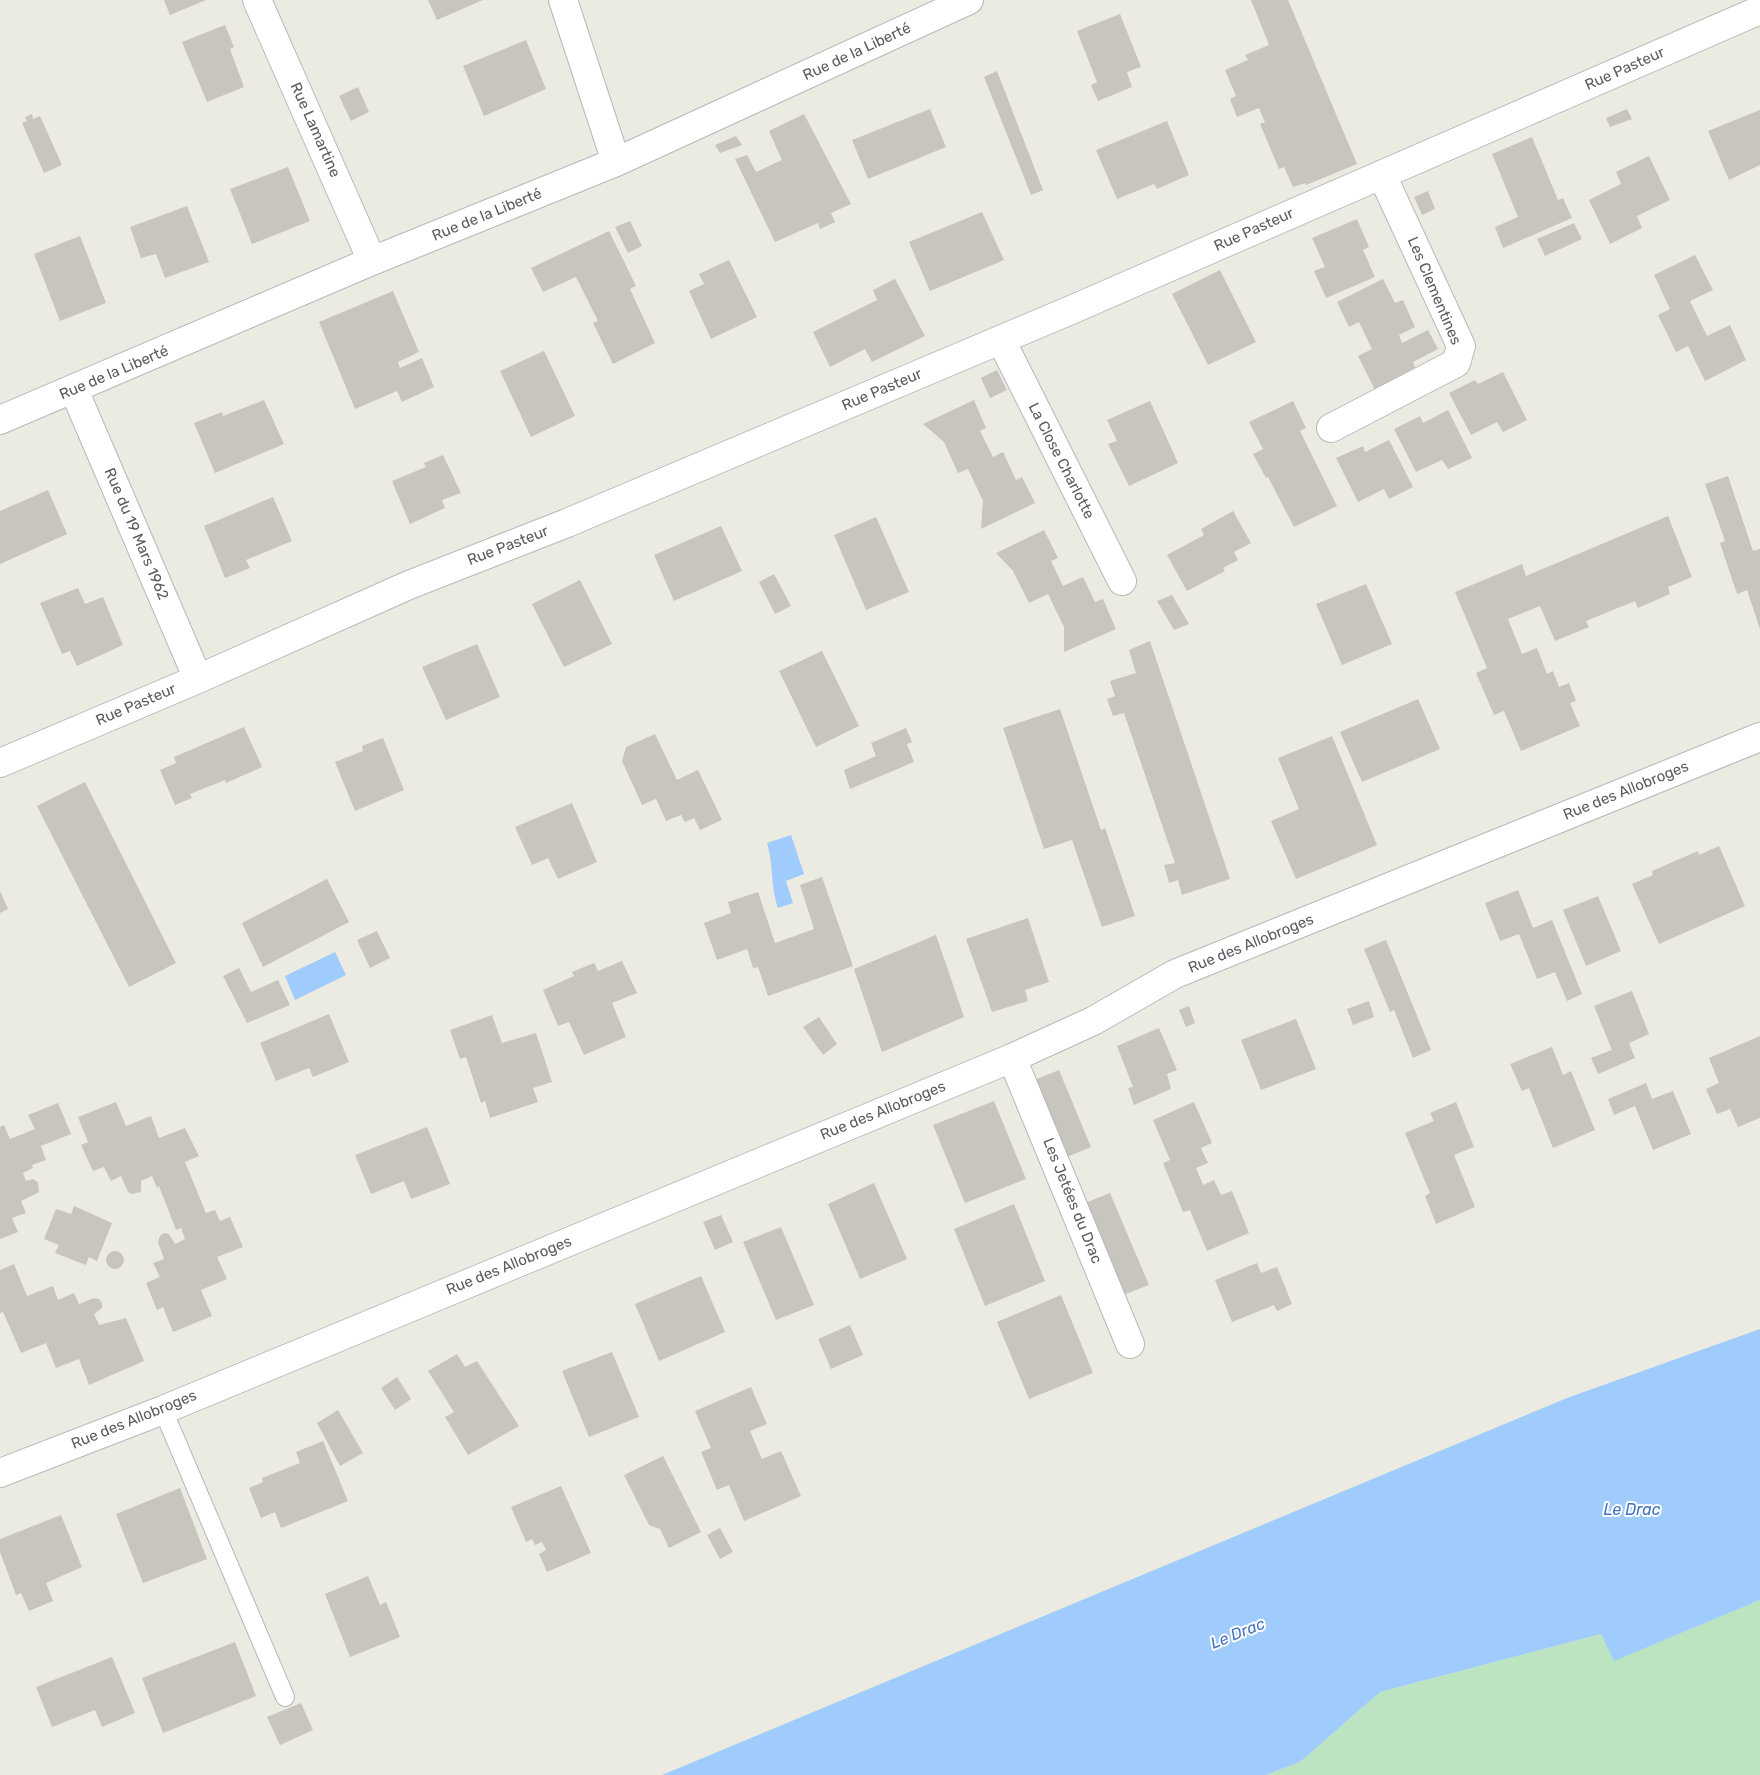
<!DOCTYPE html>
<html>
<head>
<meta charset="utf-8">
<style>
  body { margin:0 }
  canvas { display:block; background:#ecebe1 }
</style>
</head>
<body>
<canvas width="1760" height="1775"></canvas>
<script>
const ctx = document.querySelector('canvas').getContext('2d');
ctx.lineJoin = 'round';
function fillPath(path, color) {
  ctx.fillStyle = color;
  ctx.fill(path, 'evenodd');
}
function stroke(path, color, width, dash) {
  ctx.strokeStyle = color;
  ctx.lineWidth = width;
  ctx.lineCap = dash ? 'butt' : 'round';
  ctx.setLineDash(dash || []);
  ctx.stroke(path);
}
function write(font, color, halo, rows, align = 'center') {
  ctx.font = font + ' Rubik,sans-serif';
  ctx.lineWidth = 4;
  ctx.setLineDash([]);
  ctx.textBaseline = 'middle';
  ctx.strokeStyle = halo;
  ctx.fillStyle = color;
  for (const [text, x, y, turn = 0] of rows) {
    ctx.save();
    ctx.translate(x, y);
    ctx.rotate((+turn || 0) * Math.PI / 180);
    ctx.textAlign = isNaN(turn) ? turn : align;
    if (halo) ctx.strokeText(text, 0, 0);
    ctx.fillText(text, 0, 0);
    ctx.restore();
  }
}
const green = new Path2D(`
  M1760 1600V1775H1266L1300 1762 1380 1692 1601 1634 1615 1660Z`);
const water = new Path2D(`
  M791 835 804 874 786 881 793 903 778 908C770 884 774 867 767 843Z
  M335 952 346 975 295 1000 285 976Z
  M1760 1329V1600L1614 1661 1601 1634 1380 1692 1300 1762 1266 1775H662L1567 1398Z`);
const building = new Path2D(`
  M164 0H206L170 15Z
  M428 0H483L437 20Z
  M1251 0H1288L1357 164 1306 185 1305 183 1293 187 1284 167 1279 169 1260 124 1265 122 1259 108 1237 117 1230 99 1236 96 1225 70 1248 60 1245 55 1269 45Z
  M1120 14 1141 67 1127 72 1132 87 1098 101 1091 85 1097 82 1077 31Z
  M225 25 234 47 230 49 244 87 207 102 182 42Z
  M526 40 546 89 484 116 463 66Z
  M997 71 1043 190 1031 195 984 77Z
  M358 87 369 112 351 121 339 96Z
  M930 109 946 147 868 179 852 140Z
  M1627 109 1632 119 1610 127 1606 118Z
  M1760 110V165L1729 180 1708 131Z
  M32 114 33 119 40 116 62 165 44 173 22 123 27 121 25 117Z
  M804 114 851 204 831 213 835 222 820 229 818 223 775 242 735 159 747 155 756 172 782 160 769 131Z
  M1167 121 1189 175 1157 189 1154 184 1117 199 1096 150Z
  M736 136 742 145 720 153 715 145Z
  M1532 137 1558 200 1563 198 1572 218 1503 248 1495 227 1518 217 1492 154Z
  M1649 156 1670 200 1637 216 1642 228 1610 244 1589 200 1621 184 1616 172Z
  M288 167 310 221 252 244 230 189Z
  M1428 191 1435 209 1422 215 1414 197Z
  M187 206 209 262 165 278 156 254 141 258 130 227Z
  M982 212 1004 260 930 291 909 242Z
  M1357 219 1369 247 1363 250 1375 277 1326 298 1314 271 1325 267 1312 238Z
  M630 221 642 246 628 253 615 227Z
  M1574 223 1582 239 1545 256 1537 239Z
  M609 231 636 286 630 289 655 343 613 364 593 323 598 321 576 277 543 292 531 268Z
  M80 236 106 303 60 321 34 254Z
  M1695 255 1713 290 1690 301 1707 336 1730 325 1746 360 1705 381 1688 346 1676 352 1658 315 1670 309 1654 275Z
  M729 260 757 317 711 339 689 291 704 284 699 274Z
  M1220 270 1256 342 1208 365 1172 294Z
  M895 279 925 336 872 362 865 349 830 367 813 332 877 300 873 290Z
  M1383 279 1395 303 1403 300 1415 327 1399 335 1402 343 1428 330 1438 349 1413 362 1416 369 1375 390 1358 356 1372 349 1359 322 1349 327 1337 302Z
  M393 291 419 352 398 362 400 368 422 358 434 387 402 402 397 391 355 409 319 322Z
  M544 351 575 416 531 437 500 371Z
  M997 370 1007 390 990 398 981 378Z
  M1503 372 1527 420 1503 432 1497 422 1471 435 1449 393 1475 380 1478 384Z
  M264 400 284 444 215 473 194 423 222 412 223 416Z
  M974 400 986 428 980 431 993 457 1003 452 1016 480 1022 477 1035 503 981 529 983 501 968 469 958 473 944 442 923 424Z
  M1150 401 1178 463 1129 486 1108 444 1117 441 1107 420Z
  M1293 401 1306 428 1300 431 1337 506 1294 527 1268 477 1266 478 1253 454 1263 449 1249 422Z
  M1448 410 1472 458 1448 469 1442 460 1416 472 1394 429 1420 416 1423 423Z
  M1389 440 1413 487 1389 499 1384 489 1358 502 1336 458 1363 446 1365 452Z
  M443 455 461 493 442 500 445 508 410 524 392 481 426 467 424 463Z
  M1728 476 1753 551 1760 549V629L1747 590 1737 594 1720 543 1725 541 1705 484Z
  M48 490 67 534 0 564V511Z
  M273 497 292 541 246 560 250 568 225 578 204 526Z
  M1233 511 1251 543 1234 552 1238 560 1223 568 1225 571 1187 591 1167 555 1204 535 1201 529Z
  M1668 516 1692 577 1668 587 1670 594 1638 608 1635 601 1586 621 1589 627 1555 641 1540 606 1508 619 1522 654 1537 648 1547 674 1553 671 1559 687 1569 683 1576 701 1570 703 1580 726 1521 751 1504 711 1494 715 1476 673 1487 668 1455 592 1522 564 1526 576Z
  M876 517 909 592 866 610 834 535Z
  M721 526 742 571 674 601 654 555Z
  M1044 530 1058 558 1051 561 1063 586 1083 577 1095 602 1103 599 1116 629 1064 652V627L1048 594 1029 603 1013 571 996 553Z
  M774 574 791 606 775 614 759 582Z
  M580 580 612 644 564 667 532 604Z
  M1366 584 1392 644 1342 665 1316 604Z
  M78 588 85 604 103 597 123 645 77 666 70 651 62 654 40 603Z
  M1172 595 1189 624 1174 630 1157 601Z
  M1150 641 1230 879 1182 895 1178 880 1169 883 1164 865 1175 863 1124 713 1113 716 1107 699 1115 696 1110 681 1136 673 1129 650Z
  M477 644 500 697 446 720 422 667Z
  M822 651 859 726 816 747 779 671Z
  M1418 699 1440 749 1362 782 1340 732Z
  M1060 709 1101 830 1105 828 1135 916 1102 927 1072 840 1044 849 1003 728Z
  M244 727 262 767 226 783 225 780 190 794 192 798 175 805 160 770 176 763 174 757Z
  M906 728 912 742 907 744 914 762 850 789 844 770 876 756 871 743Z
  M655 734 677 780 698 770 722 820 700 830 694 818 685 822 681 815 666 821 656 799 642 805 622 761 626 747Z
  M1332 736 1377 845 1296 879 1271 821 1299 809 1278 758Z
  M383 738 404 790 355 811 335 762 363 751 362 746Z
  M85 782 176 963 129 987 37 806Z
  M572 803 597 862 558 879 548 858 532 865 515 827Z
  M1719 846 1745 906 1659 944 1632 884 1653 875 1652 871 1698 851 1699 855Z
  M822 877 853 966 768 996 758 967 753 968 747 949 717 960 704 923 731 913 728 902 758 892 775 943 814 929 800 885Z
  M327 879 349 922 263 967 242 923Z
  M1518 890 1533 928 1552 920 1582 994 1567 1001 1555 972 1537 979 1519 934 1500 941 1485 903Z
  M0 891 8 909 0 913Z
  M1598 896 1621 951 1586 966 1563 910Z
  M1028 918 1049 982 1025 990 1028 1001 992 1012 966 939Z
  M377 931 390 958 370 968 357 940Z
  M936 935 964 1017 882 1052 854 969Z
  M1386 940 1431 1050 1413 1058 1394 1010 1390 1012 1364 949Z
  M622 961 637 993 612 1003 626 1037 584 1055 569 1022 558 1026 543 990 574 976 572 972 594 963 598 971Z
  M239 968 251 992 278 980 290 1005 247 1023 223 976Z
  M1632 991 1649 1034 1629 1043 1635 1058 1598 1074 1591 1058 1612 1050 1594 1006Z
  M1369 1001 1374 1017 1353 1025 1347 1009Z
  M1189 1006 1195 1023 1186 1027 1179 1010Z
  M329 1014 349 1062 313 1077 309 1068 276 1081 260 1043Z
  M492 1015 502 1043 536 1033 552 1082 533 1088 538 1102 490 1118 485 1101 481 1103 466 1057 460 1059 450 1030Z
  M819 1017 837 1044 823 1055 803 1027Z
  M1296 1019 1316 1069 1261 1090 1241 1040Z
  M1159 1028 1177 1070 1167 1074 1171 1089 1134 1105 1128 1088 1133 1087 1117 1046Z
  M1760 1036V1118L1738 1127 1730 1109 1717 1114 1706 1089 1719 1083 1709 1058Z
  M1552 1047 1563 1075 1571 1071 1595 1130 1553 1148 1529 1088 1522 1091 1510 1064Z
  M1059 1070 1091 1147 1064 1158 1032 1081Z
  M1646 1083 1652 1099 1673 1091 1691 1134 1653 1150 1635 1106 1614 1115 1608 1099Z
  M994 1101 1026 1179 965 1203 933 1125Z
  M116 1102 126 1126 151 1116 159 1138 185 1128 199 1156 185 1162 206 1213 215 1210 220 1221 230 1217 243 1247 217 1257 227 1279 201 1290 212 1316 173 1332 163 1307 157 1310 146 1283 160 1277 153 1263 164 1259 158 1242 160 1236 164 1233 169 1234 175 1244 185 1239 181 1228 176 1230 159 1186 157 1188 152 1176 141 1181V1192L132 1194 128 1192 121 1176 111 1181 104 1167 93 1171 81 1145 88 1142 78 1117Z
  M1194 1102 1212 1143 1201 1148 1208 1163 1196 1168 1203 1185 1214 1180 1221 1195 1232 1191 1249 1233 1207 1251 1190 1210 1183 1212 1163 1163 1170 1160 1153 1120Z
  M1456 1102 1474 1147 1454 1155 1475 1207 1436 1224 1425 1196 1430 1193 1405 1133 1434 1121 1430 1113Z
  M58 1103 71 1134 41 1146 46 1160 32 1165 33 1168 23 1173 26 1181 33 1179 38 1182 39 1192 21 1201 26 1213 12 1218 18 1232 0 1239V1127L4 1125 10 1139 35 1129 28 1115Z
  M427 1127 450 1184 411 1199 404 1181 371 1194 355 1155Z
  M874 1183 907 1259 860 1279 828 1204Z
  M1110 1193 1149 1285 1123 1295 1085 1203Z
  M1014 1204 1045 1281 985 1306 954 1229Z
  M74 1206 112 1223 97 1261 89 1257 86 1265 55 1253 59 1245 44 1239 56 1209 71 1214Z
  M721 1215 733 1242 715 1250 703 1222Z
  M781 1227 814 1305 776 1320 743 1242Z
  M106 1260a9 9 0 1 1 18 0a9 9 0 1 1-18 0Z
  M1257 1263 1261 1273 1277 1267 1292 1304 1277 1311 1274 1305 1232 1322 1215 1280Z
  M14 1264 27 1296 53 1286 58 1300 74 1293 79 1304 94 1298 99 1299 102 1303V1308L94 1314 99 1325 126 1318 144 1361 89 1385 79 1359 56 1368 46 1343 21 1353 3 1312 0 1313V1270Z
  M701 1276 725 1332 659 1361 635 1304Z
  M1061 1295 1093 1373 1029 1399 997 1322Z
  M850 1325 863 1355 831 1369 818 1339Z
  M612 1352 639 1417 589 1437 562 1371Z
  M457 1354 465 1367 477 1361 519 1426 468 1455 445 1417 454 1412 428 1371Z
  M397 1377 411 1399 395 1410 381 1388Z
  M751 1387 767 1424 750 1431 762 1459 781 1451 801 1496 744 1521 729 1485 717 1490 701 1452 711 1448 695 1411Z
  M338 1410 363 1453 340 1466 317 1423Z
  M323 1441 348 1501 281 1528 275 1512 261 1518 249 1488 263 1482 262 1478 300 1463 296 1452Z
  M663 1456 701 1532 669 1548 660 1529 649 1525 624 1475Z
  M561 1486 591 1553 547 1572 539 1554 546 1550 542 1542 535 1545 532 1539 526 1542 511 1507Z
  M180 1488 207 1559 143 1583 116 1514Z
  M61 1515 82 1567 46 1583 53 1601 29 1611 21 1593 16 1595 0 1552V1539Z
  M720 1528 733 1552 720 1559 707 1535Z
  M368 1576 380 1605 386 1602 400 1637 350 1657 325 1594Z
  M235 1642 256 1696 163 1733 142 1678Z
  M112 1657 135 1713 102 1727 95 1710 52 1727 36 1687Z
  M301 1703 313 1730 280 1745 267 1717Z`);
const service = new Path2D(`
  M163 1410 285 1697`);
const minor = new Path2D(`
  M257 0 372 261
  M563 0 616 162
  M1001 340 1122 581
  M74 390 198 679
  M0 420 372 261 616 162 969 0
  M1331 428 1456 363 1461 346 1382 175
  M0 763 198 679 409 585 567 523 1071 310 1760 10
  M1012 1058 1130 1344
  M0 1473 163 1410 1012 1058 1093 1021 1175 974 1760 737`);
const streetNames = [
  ["Rue de la Liberté",857,52,-25],
  ["Rue Pasteur",1625,69,-24],
  ["Rue Lamartine",315,130,66],
  ["Rue de la Liberté",487,215,-22],
  ["Rue Pasteur",1254,230,-24],
  ["Les Clementines",1434,291,67],
  ["Rue de la Liberté",114,373,-23],
  ["Rue Pasteur",882,390,-23],
  ["La Close Charlotte",1061,461,63],
  ["Rue du 19 Mars 1962",136,534,67],
  ["Rue Pasteur",508,546,-21],
  ["Rue Pasteur",136,705,-23],
  ["Rue des Allobroges",1626,791,-22],
  ["Rue des Allobroges",1251,944,-22],
  ["Rue des Allobroges",883,1111,-22],
  ["Les Jetées du Drac",1072,1201,68],
  ["Rue des Allobroges",509,1266,-22],
  ["Rue des Allobroges",134,1420,-22]
];
const waterNames = [
  ["Le Drac",1632,1510],
  ["Le Drac",1238,1634,-22]
];
fillPath(green, '#bde4c1');
fillPath(water, '#a0cbfd');
fillPath(building, '#c7c5be');
stroke(service, '#b6b8bd', 20);
stroke(minor, '#b6b8bd', 30);
stroke(service, '#fff', 18);
stroke(minor, '#fff', 28);
write('15px', '#595c61', '#fff', streetNames);
write('italic 16px', '#4373bf', '#fff', waterNames);
</script>
</body>
</html>
